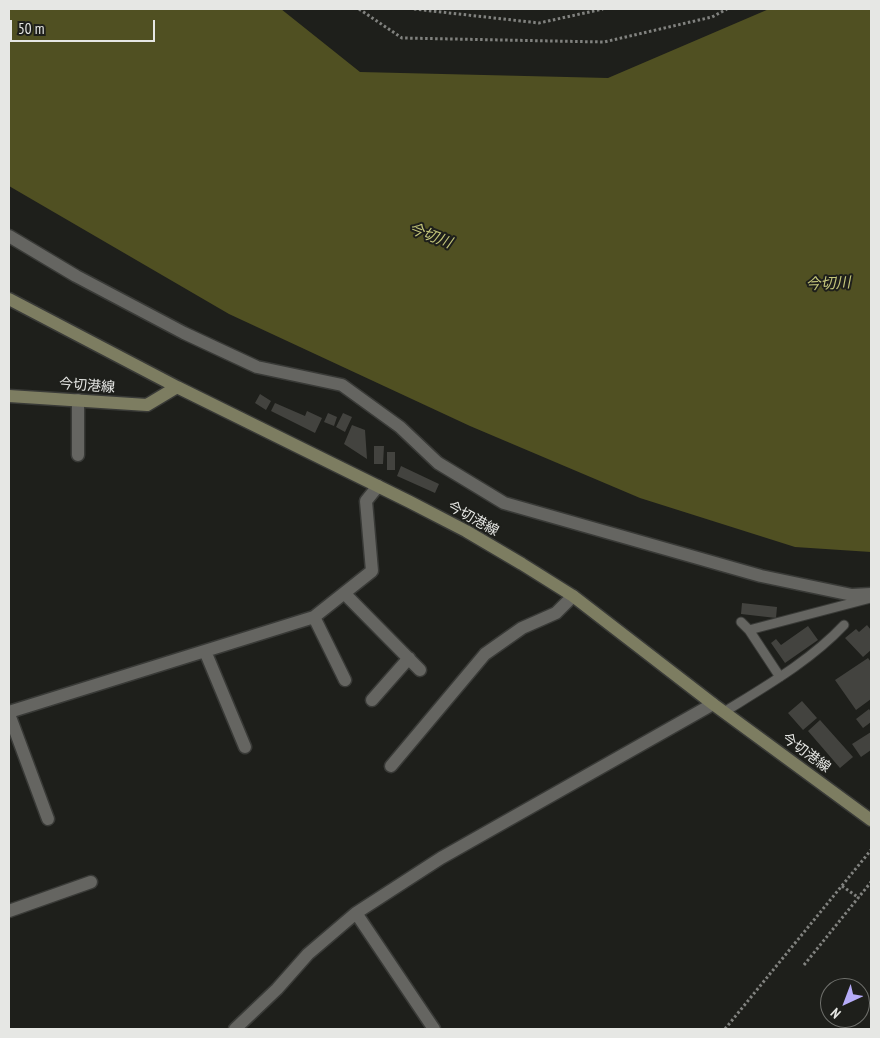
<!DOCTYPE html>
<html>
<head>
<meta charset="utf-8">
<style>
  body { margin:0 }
  #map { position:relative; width:880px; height:1038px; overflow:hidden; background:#1e1f1b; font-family:"PT Sans Narrow",sans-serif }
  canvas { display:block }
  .frame { position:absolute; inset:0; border:10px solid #e6e7e4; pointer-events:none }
  .north { position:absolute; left:820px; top:978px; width:50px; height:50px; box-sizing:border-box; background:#1e1f1b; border:1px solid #6e6f6b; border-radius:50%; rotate:223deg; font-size:14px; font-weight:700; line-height:20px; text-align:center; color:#e6e7e4 }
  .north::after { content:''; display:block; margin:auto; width:18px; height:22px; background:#b6acf8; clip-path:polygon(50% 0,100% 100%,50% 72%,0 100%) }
  .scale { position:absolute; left:10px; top:20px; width:145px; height:22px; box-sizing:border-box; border:2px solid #e6e7e4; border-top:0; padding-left:6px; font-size:15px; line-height:18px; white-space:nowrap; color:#e6e7e4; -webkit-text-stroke:4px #1e1f1b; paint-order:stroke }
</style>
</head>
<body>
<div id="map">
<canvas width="880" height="1038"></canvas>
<div class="frame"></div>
<div class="north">N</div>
<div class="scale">50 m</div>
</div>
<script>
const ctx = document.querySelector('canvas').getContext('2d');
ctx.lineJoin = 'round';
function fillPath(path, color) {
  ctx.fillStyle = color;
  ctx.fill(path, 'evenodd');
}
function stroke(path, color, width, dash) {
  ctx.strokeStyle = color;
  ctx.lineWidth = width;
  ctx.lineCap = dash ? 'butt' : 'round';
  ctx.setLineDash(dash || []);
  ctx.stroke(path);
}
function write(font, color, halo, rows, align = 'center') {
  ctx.font = font + ' "PT Sans Narrow","Noto Sans JP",sans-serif';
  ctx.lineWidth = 4;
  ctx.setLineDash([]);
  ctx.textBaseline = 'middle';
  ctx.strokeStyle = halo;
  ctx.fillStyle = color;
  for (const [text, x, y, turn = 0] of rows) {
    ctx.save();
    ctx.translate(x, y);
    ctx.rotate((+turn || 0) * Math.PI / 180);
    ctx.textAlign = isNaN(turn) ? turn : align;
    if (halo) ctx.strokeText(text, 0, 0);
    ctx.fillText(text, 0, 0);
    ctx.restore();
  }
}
const water = new Path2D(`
  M9 9H281L360 72 608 78 769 9H871V552L795 547 640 498 470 426 229 314 9 186Z`);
const building = new Path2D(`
  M260 394 271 401 266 410 255 403Z
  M275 403 305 416 307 411 322 418 315 433 271 411Z
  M328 413 337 417 334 426 324 422Z
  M343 413 352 417 345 432 336 427Z
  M352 425 365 430 367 459 344 444Z
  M374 446H384L383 464H374Z
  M387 452H395V470H387Z
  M401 466 439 484 435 493 397 476Z
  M742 603 777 607 776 618 741 614Z
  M867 625 871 630V650L863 657 845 638 856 629 859 632Z
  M808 626 818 640 785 663 771 643 776 639 781 645Z
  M868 658 871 662V699L856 710 835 680Z
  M802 701 817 718 803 730 788 713Z
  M869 709 871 712V722L863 728 856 719Z
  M820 720 853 757 840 768 808 731Z
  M871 732V750L861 757 852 744Z`);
const path = new Path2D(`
  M359 9 402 38 604 42 712 17 727 9
  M414 9 539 23 603 9
  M842 886 859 898
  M804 965 871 882
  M725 1029 871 850`);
const lane = new Path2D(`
  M741 622 749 630
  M780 677 749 630 871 598
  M724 712C766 686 810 661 844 625`);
const street = new Path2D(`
  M9 236 76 276 184 333 257 367 342 385 400 427 438 463 504 503 761 576 852 595 871 594
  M78 400V455
  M344 593 420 670
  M314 617 345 680
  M205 651 245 747
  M372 700 409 658
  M9 712 314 617 372 571 366 501 378 486
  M9 714 48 819
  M391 766 485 654 522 628 556 613 573 596
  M9 911 91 882
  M356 913 434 1029
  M235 1029 277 989 308 954 356 913 441 858 713 704`);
const secondary = new Path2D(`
  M9 299 177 387 410 502 466 531 522 564 573 596 713 704 871 820
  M9 396 147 405 177 387`);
const streetNames = [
  ["今切港線",87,386,4],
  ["今切港線",473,519,29],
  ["今切港線",806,753,36]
];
const waterNames = [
  ["今切川",430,236,21],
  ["今切川",828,284,-3]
];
fillPath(water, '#505022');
fillPath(building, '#43433f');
stroke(lane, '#393a37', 11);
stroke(street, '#393a37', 15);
stroke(secondary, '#393a37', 15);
stroke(path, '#81827f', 3, [2.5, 2.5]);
stroke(lane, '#656561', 9);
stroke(street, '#656561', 12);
stroke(secondary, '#7d7d61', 12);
write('14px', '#e6e7e4', '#1e1f1b', streetNames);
write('italic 15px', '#c4c67b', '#1e1f1b', waterNames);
</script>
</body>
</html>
